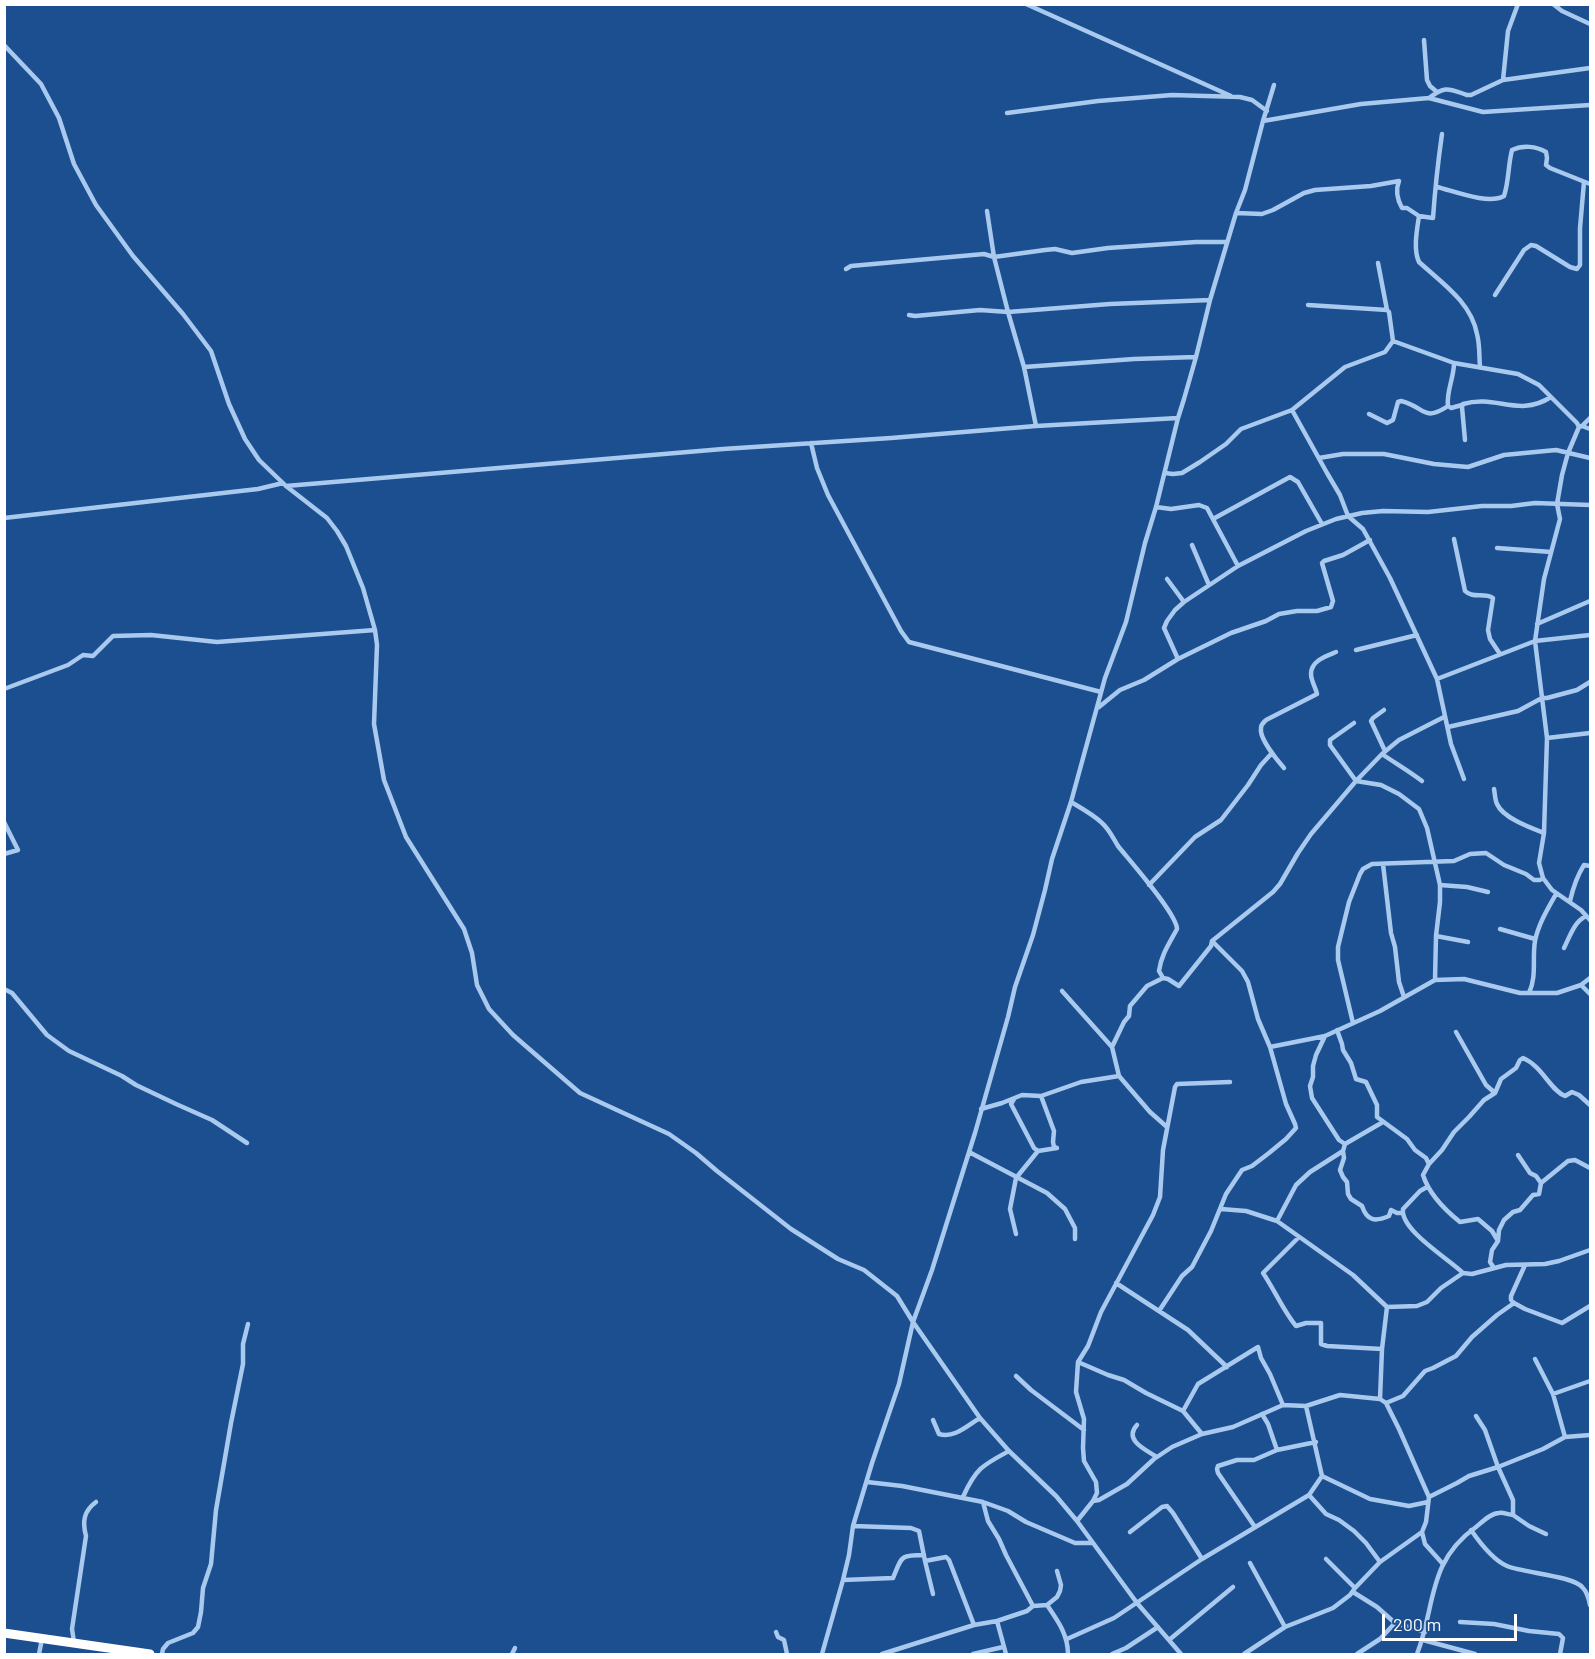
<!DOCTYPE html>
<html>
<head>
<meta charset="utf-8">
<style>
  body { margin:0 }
  #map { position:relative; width:1595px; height:1659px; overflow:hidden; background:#1b4f8f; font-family:Barlow,sans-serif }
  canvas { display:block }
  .frame { position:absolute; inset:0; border:6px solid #fff; pointer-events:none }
  .scale { position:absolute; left:1382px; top:1614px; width:135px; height:27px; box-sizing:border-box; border:3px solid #fff; border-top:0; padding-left:8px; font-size:18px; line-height:21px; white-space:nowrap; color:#fff; -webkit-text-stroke:4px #1b4f8f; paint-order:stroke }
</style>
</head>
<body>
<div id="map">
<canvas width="1595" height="1659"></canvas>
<div class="frame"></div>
<div class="scale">200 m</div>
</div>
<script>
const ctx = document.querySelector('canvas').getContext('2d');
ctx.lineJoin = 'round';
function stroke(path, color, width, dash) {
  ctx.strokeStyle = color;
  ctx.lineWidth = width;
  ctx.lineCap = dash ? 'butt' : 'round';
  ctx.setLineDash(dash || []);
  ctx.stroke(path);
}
const street = new Path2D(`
  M1026 4 1231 96
  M1553 4 1562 11 1590 24
  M1424 40 1427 80 1430 86 1437 92
  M4 45 41 84 59 118 74 164 96 205 133 256 183 314 211 351 229 404 245 439 259 460 286 486 327 518 337 531 346 546 363 588 375 630 377 645 374 724 384 780 406 837 464 929 472 953 477 985 489 1009 513 1035 580 1093 669 1134 696 1153 717 1171 791 1229 838 1259 864 1270 897 1296 913 1322 980 1418 1009 1451 1056 1496 1077 1521 1137 1603 1181 1654
  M1503 80 1508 31 1518 4
  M1429 98C1446 85 1449 89 1467 95H1471L1503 80 1590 68
  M1007 113 1098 101 1172 95 1240 97 1252 100 1267 111
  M1263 121 1361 104 1429 98 1483 112 1590 105
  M1437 187C1454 191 1488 205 1504 196 1509 181 1508 165 1512 150 1523 145 1536 146 1546 152L1547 158 1546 165 1550 168 1590 184
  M1236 213 1262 214 1273 210 1304 193 1315 190 1371 186 1399 181C1395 191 1397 199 1402 208H1407L1419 216 1433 218C1435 189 1438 162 1442 134
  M1419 216C1417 230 1413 249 1419 262 1442 283 1471 302 1477 334 1480 345 1479 356 1480 367
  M1378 263 1387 310
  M846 269 851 266 984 254 994 257 987 211
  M1495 295 1524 250 1531 245 1536 246 1570 267 1577 269 1580 265V228L1584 182
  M909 315 915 316 980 310 1008 312 994 257 1045 250 1055 249 1072 253 1108 248 1196 242H1227
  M1393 341 1454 363 1518 374 1539 385 1577 423 1579 427 1568 453 1562 475 1557 504 1560 519 1544 579 1535 641 1547 738 1544 833 1539 863 1543 878 1552 890 1581 910 1590 920
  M1196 357 1134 359 1024 367 1008 312 1110 304 1210 300
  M1454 363C1454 378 1446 392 1448 406L1451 408 1462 405
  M1024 367 1036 426
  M1292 410 1327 473 1340 495 1348 516 1363 529 1390 578 1437 679 1451 744 1464 779
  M1369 414 1387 423 1393 420 1398 402 1401 401C1424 406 1423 423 1448 406
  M1582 426 1590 418
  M1579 427 1582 426 1590 429
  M1465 440 1462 407 1463 404C1497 394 1518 418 1551 397
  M811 443 817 468 828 495 901 631 909 642 1101 692
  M1319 458 1343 454H1384L1434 464 1468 467 1504 455 1556 450 1590 458
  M1165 473 1173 474 1182 473 1200 462 1226 444 1241 429 1292 410 1345 367 1385 352 1393 341 1389 312 1387 310 1308 305
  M286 486 723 449 891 438 1036 426 1178 418
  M1156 507 1178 418 1184 399 1196 357 1210 300 1236 213 1245 190 1263 121 1274 85
  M4 518 258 489 283 483
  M1213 519 1290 477 1298 482 1322 524
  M1454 539 1465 591C1473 599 1484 592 1493 598L1488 630 1490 639 1500 654
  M1192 545 1209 585
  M1497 548 1551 552
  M1167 579 1184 602
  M1537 624 1590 601
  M1356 650 1417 635
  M1178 659 1164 628 1167 621 1175 610 1184 602 1238 566 1306 531 1336 519 1362 513 1383 511 1428 512 1482 506H1511L1535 503 1590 505
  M1437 679 1535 641 1590 635
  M4 689 68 665 83 655 93 656 113 636 151 635 217 642 375 630
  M1099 707 1120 690 1144 680 1178 659 1231 633 1266 621 1279 614 1297 611H1317L1331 607 1333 601 1322 563 1324 561 1343 555 1370 540
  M1384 710 1373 718 1371 721 1385 751
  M1354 723 1330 740V745L1356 781 1381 785 1399 794 1419 809 1427 828 1440 885V902L1436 936 1435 980
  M1448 727 1518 711 1542 698H1547L1577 690 1590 682
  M1547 738 1590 733
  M1382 754C1395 763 1409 771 1422 781
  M1284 768C1277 760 1259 738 1261 728 1261 724 1264 722 1266 720L1317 694C1316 688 1311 681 1311 674 1311 661 1326 656 1336 652
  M1494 789C1495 794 1495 800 1497 804 1503 818 1531 828 1544 833
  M1071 802C1081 808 1094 815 1102 823 1109 829 1113 838 1118 846 1130 861 1177 914 1177 929 1170 942 1161 955 1159 971L1163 978 1168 979 1179 986 1211 946 1212 941 1273 892 1280 884 1298 853 1311 834 1356 781 1382 754 1399 740 1444 717
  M4 822 18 850 4 854
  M1383 864 1391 933 1395 947 1399 982 1404 997
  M1149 885 1195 837 1221 820 1248 785 1261 765 1272 753
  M1440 885 1467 887 1488 892
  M1570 901C1573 888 1577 876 1584 865L1590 866
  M1500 929 1535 939
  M1436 936 1468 942
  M1564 948C1570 936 1574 922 1586 916
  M1581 985 1590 994
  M4 989 12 993 47 1035 69 1051 122 1076 136 1085 176 1104 212 1120 247 1143
  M1062 991 1112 1047 1119 1076 1150 1112 1167 1127
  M1529 993C1537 976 1532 959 1535 941 1538 925 1548 908 1556 894
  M1353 1023 1338 960V947L1349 902 1360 874 1363 869 1372 864 1454 861 1470 854 1486 853 1504 865 1526 874 1534 880H1540L1543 878
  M1337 1030 1342 1044 1343 1050 1351 1063 1356 1079 1366 1082 1377 1105V1117L1407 1139 1415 1150 1426 1158 1429 1164
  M1456 1032 1486 1085 1495 1093
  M1325 1036 1316 1055 1313 1066V1077L1310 1086 1312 1098 1339 1140 1345 1144
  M1112 1047 1124 1022 1129 1016 1130 1006 1147 986 1163 978
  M1270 1047 1325 1036 1380 1011 1435 980 1464 979 1520 993H1557L1581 985 1590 978
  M1014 1099 1011 1104 1034 1148 1038 1151
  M981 1109 1002 1103 1022 1095 1041 1096 1081 1082 1119 1076
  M1343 1151 1344 1158 1340 1170 1343 1177 1347 1182 1348 1194 1351 1199 1362 1206C1367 1221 1375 1222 1389 1216L1391 1210 1397 1213H1402
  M969 1152 1047 1193 1065 1209 1075 1228V1239
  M1518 1155 1530 1173 1536 1176 1541 1183
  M1427 1187 1420 1191 1403 1209C1400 1230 1449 1259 1463 1273
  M1221 1209 1246 1211 1277 1221 1353 1275 1387 1307 1417 1306 1427 1302 1441 1288 1463 1273 1472 1274 1506 1265 1545 1264 1559 1261 1590 1250
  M1277 1221 1296 1185 1310 1172 1343 1151 1345 1144 1383 1122
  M1016 1234 1010 1209 1016 1178 1038 1151 1057 1148 1054 1147 1053 1142 1054 1131 1041 1096
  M1299 1237 1263 1273C1274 1289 1284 1312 1296 1326L1306 1323H1321V1344L1327 1346 1382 1349
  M1498 1241 1492 1231 1478 1219 1460 1222C1445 1210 1429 1194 1423 1175L1429 1164 1442 1150 1454 1132 1469 1117 1484 1100 1495 1093 1501 1079 1516 1068 1520 1060 1523 1058C1542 1066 1551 1091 1565 1096L1572 1092 1579 1095 1590 1105
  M1494 1268 1490 1262 1492 1250 1498 1241 1499 1230 1504 1220 1513 1212 1520 1210 1533 1195 1539 1194 1541 1183 1568 1161 1575 1160 1590 1168
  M1116 1283 1188 1330 1227 1367
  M1514 1303 1525 1309 1562 1323 1590 1306
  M1159 1311 1182 1276 1192 1267 1211 1231 1226 1194 1242 1170 1252 1166 1269 1153 1286 1139 1296 1128 1295 1124 1286 1104 1270 1047 1258 1019 1248 982 1242 971 1212 941
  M1535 1359 1553 1394 1565 1437
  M1078 1362 1108 1375 1124 1380 1146 1393 1183 1411 1202 1434
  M1016 1376 1031 1390 1084 1430
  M1553 1394 1590 1381
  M1386 1403 1403 1396 1425 1371 1433 1368 1456 1356 1472 1337 1497 1315 1514 1303 1511 1300V1296L1525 1265
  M1183 1411 1198 1384 1258 1347 1261 1358 1270 1374 1283 1405
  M1262 1414 1268 1424 1277 1450
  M1476 1416 1485 1430 1498 1467 1513 1500V1515L1529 1526 1546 1534
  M933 1420 939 1434C954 1439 968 1425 980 1418
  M1137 1425C1123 1440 1146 1450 1157 1457
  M1322 1476 1370 1499 1409 1506 1428 1502
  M867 1482 902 1486 983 1502 1008 1511 1026 1522 1075 1543H1093
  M1309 1495 1326 1514 1339 1520 1354 1531 1366 1543 1380 1562
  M963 1497C976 1468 983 1465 1009 1451
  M1429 1497 1457 1483 1469 1476 1498 1467 1543 1449 1565 1437 1590 1435
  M1093 1501 1099 1500 1127 1484 1154 1459 1172 1447 1202 1434 1233 1427 1283 1405 1306 1406 1340 1395 1380 1399
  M983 1502 988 1521 999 1539 1006 1555 1033 1606
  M1077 1521 1093 1501 1097 1493 1096 1482 1084 1461 1083 1448 1084 1419 1076 1392 1078 1362 1088 1346 1101 1312 1153 1215 1160 1197 1163 1150 1175 1087 1177 1084 1230 1082
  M853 1526 911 1528 919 1531 925 1561 946 1557 949 1560 974 1625
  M1255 1527 1218 1473 1217 1469 1218 1466 1237 1460H1254L1277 1450 1316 1442
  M1471 1530C1480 1543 1493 1560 1507 1566 1524 1573 1575 1576 1583 1588 1587 1592 1589 1600 1590 1605
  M1130 1532 1162 1507 1167 1506 1173 1513 1202 1559
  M1422 1532 1425 1544 1442 1563
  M1326 1559 1355 1588
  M925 1561 933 1594
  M1250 1563 1285 1627
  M843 1580 893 1578C902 1557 899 1555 924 1555
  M1353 1592 1377 1607 1395 1623 1425 1632
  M1047 1605C1058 1621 1068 1635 1068 1654
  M997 1621 1006 1654
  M1460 1622 1494 1624 1529 1631 1559 1634 1563 1638 1560 1654
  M776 1632 778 1637 784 1640 787 1654
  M1067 1639 1114 1618 1202 1559 1309 1495 1322 1476 1306 1406
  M1169 1640 1233 1587
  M1423 1640 1475 1654
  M74 1642 72 1629 86 1536C82 1521 84 1511 96 1502
  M39 1654 41 1644V1637
  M162 1654 163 1649 168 1643 193 1633 198 1627 201 1612 203 1588 211 1564 216 1510 231 1423 243 1364V1344L248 1324
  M512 1654 515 1648
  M822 1654 843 1580 849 1555 853 1526 872 1463 899 1384 913 1322 932 1270 975 1133 1008 1017 1015 987 1033 935 1045 890 1052 859 1071 802 1105 678 1126 622 1145 543 1156 507 1171 509 1199 505 1207 508 1238 566
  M882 1654 974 1625 997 1621 1027 1611 1033 1606 1047 1605 1057 1597 1060 1591 1061 1585 1057 1571
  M973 1654 1003 1647
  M1112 1654 1126 1648 1158 1627
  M1244 1654 1285 1627 1333 1608 1350 1595 1355 1588 1380 1562 1422 1532 1426 1522 1429 1497 1399 1429 1386 1403 1380 1399 1382 1349 1387 1307
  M1357 1654 1380 1639 1395 1623
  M1417 1654C1436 1605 1427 1562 1476 1527 1482 1522 1491 1513 1499 1513 1503 1512 1509 1515 1513 1515`);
const highway = new Path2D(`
  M4 1633 150 1654`);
stroke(street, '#a9c9ee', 4.5);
stroke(highway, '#fff', 9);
</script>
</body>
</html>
